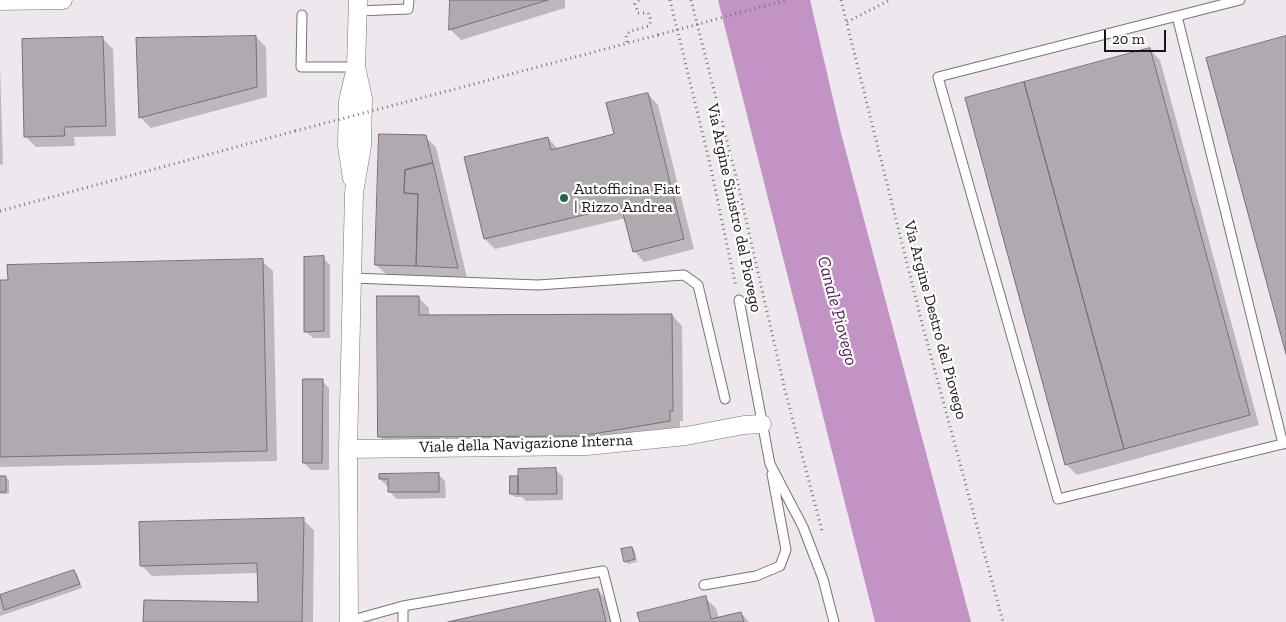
<!DOCTYPE html>
<html>
<head>
<meta charset="utf-8">
<style>
  body { margin:0 }
  #map { position:relative; width:1286px; height:622px; overflow:hidden; background:#eee7ee; font-family:"Zilla Slab",serif }
  canvas { display:block }
  .scale { position:absolute; left:1104px; top:30px; width:62px; height:22px; box-sizing:border-box; border:2px solid #161416; border-top:0; padding-left:6px; font-size:15px; line-height:18px; white-space:nowrap; color:#161416; -webkit-text-stroke:4px #fff; paint-order:stroke }
</style>
</head>
<body>
<div id="map">
<canvas width="1286" height="622"></canvas>
<div class="scale">20 m</div>
</div>
<script>
const ctx = document.querySelector('canvas').getContext('2d');
ctx.lineJoin = 'round';
function fillPath(path, color) {
  ctx.fillStyle = color;
  ctx.fill(path, 'evenodd');
}
function stroke(path, color, width, dash) {
  ctx.strokeStyle = color;
  ctx.lineWidth = width;
  ctx.lineCap = dash ? 'butt' : 'round';
  ctx.setLineDash(dash || []);
  ctx.stroke(path);
}
function write(font, color, halo, rows, align = 'center') {
  ctx.font = font + ' "Zilla Slab",serif';
  ctx.lineWidth = 4.5;
  ctx.setLineDash([]);
  ctx.textBaseline = 'middle';
  ctx.strokeStyle = halo;
  ctx.fillStyle = color;
  for (const [text, x, y, turn = 0] of rows) {
    ctx.save();
    ctx.translate(x, y);
    ctx.rotate((+turn || 0) * Math.PI / 180);
    ctx.textAlign = isNaN(turn) ? turn : align;
    if (halo) ctx.strokeText(text, 0, 0);
    ctx.fillText(text, 0, 0);
    ctx.restore();
  }
}
const water = new Path2D(`
  M718 0H810L841 133 971 622H875Z`);
const shadow = new Path2D(`
  M451 0H565V8L461 40 451 30Z
  M256 37 266 47 267 97 151 128 140 117Z
  M103 39 113 49 116 136 74 137 75 146 36 147 26 137Z
  M1149 49 1160 60 1259 425 1077 475 1066 464Z
  M0 65 3 164 0 165Z
  M648 94 658 105 694 249 644 262 634 251 626 218 495 249 485 239 548 138 558 149 616 135Z
  M425 137 436 147 467 278 387 275 376 265Z
  M323 258 330 265V338H313L305 331Z
  M262 261 273 271 277 461 0 467V281Z
  M418 297 429 308V316L672 315 682 326 683 421H680V431L592 446 390 447 379 436Z
  M322 381 329 388V470H311L304 463Z
  M556 470 563 477V500L526 501 522 497H515L511 494 519 477Z
  M438 474 445 481 446 498 397 499 390 492V486H387L380 479Z
  M0 477H5L9 480V494H0Z
  M303 520 314 530 313 622H145L259 603 258 573 152 576 141 565Z
  M632 548 635 551 637 562 628 564 625 561Z
  M74 571 77 574 82 588 0 616V596Z
  M598 590 608 601 613 622H454Z
  M705 598 716 608 719 619 741 613 749 622H641Z`);
const building = new Path2D(`
  M450 0H548L449 30Z
  M256 36 257 87 139 118 136 38Z
  M1286 36V354L1206 58Z
  M103 37 106 126 64 127 65 136 24 137 22 39Z
  M1150 48 1250 415 1124 449 1024 82Z
  M1024 82 1124 449 1065 465 965 98Z
  M648 93 684 239 633 252 621 206 484 239 464 157 548 137 551 150 614 134 606 103Z
  M379 134 426 135 433 163 405 170 404 193 418 194 416 266 375 265Z
  M433 163 458 268 416 266 418 194 404 193 405 170Z
  M324 256V331L304 332V257Z
  M263 259 267 451 0 457V280H8L7 265Z
  M377 296H419V315L672 314 673 411H670V421L581 436 378 437Z
  M303 379H323L322 463H303Z
  M556 468 557 494H518V469Z
  M439 473V492H388V479H379V474Z
  M0 476H6V492H0Z
  M510 476H518V494H510Z
  M304 518 302 622H143L144 600 258 602 257 563 140 566 139 522Z
  M632 547 635 559 624 562 621 549Z
  M74 570 80 584 4 610 0 595Z
  M598 589 606 622H448Z
  M706 596 711 619 741 612 744 622H640L637 613Z`);
const path = new Path2D(`
  M670 0 709 160 736 287
  M691 0 736 176 785 390 822 531
  M841 0 923 327 1003 622
  M847 22 890 0
  M627 42 626 35 631 31 649 26 651 20 648 13H638L635 4 639 0
  M406 102 658 35
  M0 211 295 131`);
const service = new Path2D(`
  M1240 0 938 77 1058 499 1286 443
  M358 11 408 9 409 0
  M302 15 301 67H356
  M1177 16 1283 444
  M352 278 538 285 684 275 698 285 725 399
  M739 300 770 464 803 527 823 579 834 622
  M704 585 756 576 780 566 786 550 772 474
  M403 606V622
  M349 621 403 606 603 571 616 622`);
const minor = new Path2D(`
  M0 1 63 0
  M352 178 347 146 348 101 356 67 358 0
  M348 449 587 446 686 436 744 425 762 424
  M349 622 348 449 352 278 354 193 362 146 363 98 356 67`);
const pathBridge = new Path2D(`
  M658 35 787 0
  M295 131 406 102`);
const markers = [
  [564,198,5,"#206454"]
];
const poiNames = [
  ["Autofficina Fiat",574,189],
  ["| Rizzo Andrea",574,207]
];
const streetNames = [
  ["Via Argine Sinistro del Piovego",734,208,78],
  ["Via Argine Destro del Piovego",935,320,75],
  ["Viale della Navigazione Interna",526,444,-2]
];
const waterNames = [
  ["Canale Piovego",837,311,75]
];
fillPath(water, '#c293c4');
fillPath(shadow, '#0003');
fillPath(building, '#b0aab0');
stroke(building, '#767076', 1);
stroke(service, '#797379', 11);
stroke(minor, '#797379', 19);
stroke(path, '#787478', 3, [1, 4]);
stroke(service, '#fff', 9);
stroke(minor, '#fff', 18);
stroke(pathBridge, '#787478', 3, [1, 4]);
for (const [x, y, r, color] of markers) {
  const dot = new Path2D();
  dot.arc(x, y, r, 0, 2 * Math.PI);
  ctx.fillStyle = color;
  ctx.fill(dot);
  stroke(dot, '#fff', 2);
}
write('16px', '#161416', '#fff', poiNames, 'left');
write('16px', '#161416', '#fff', streetNames);
write('italic 18px', '#5a225f', '#fff', waterNames);
</script>
</body>
</html>
